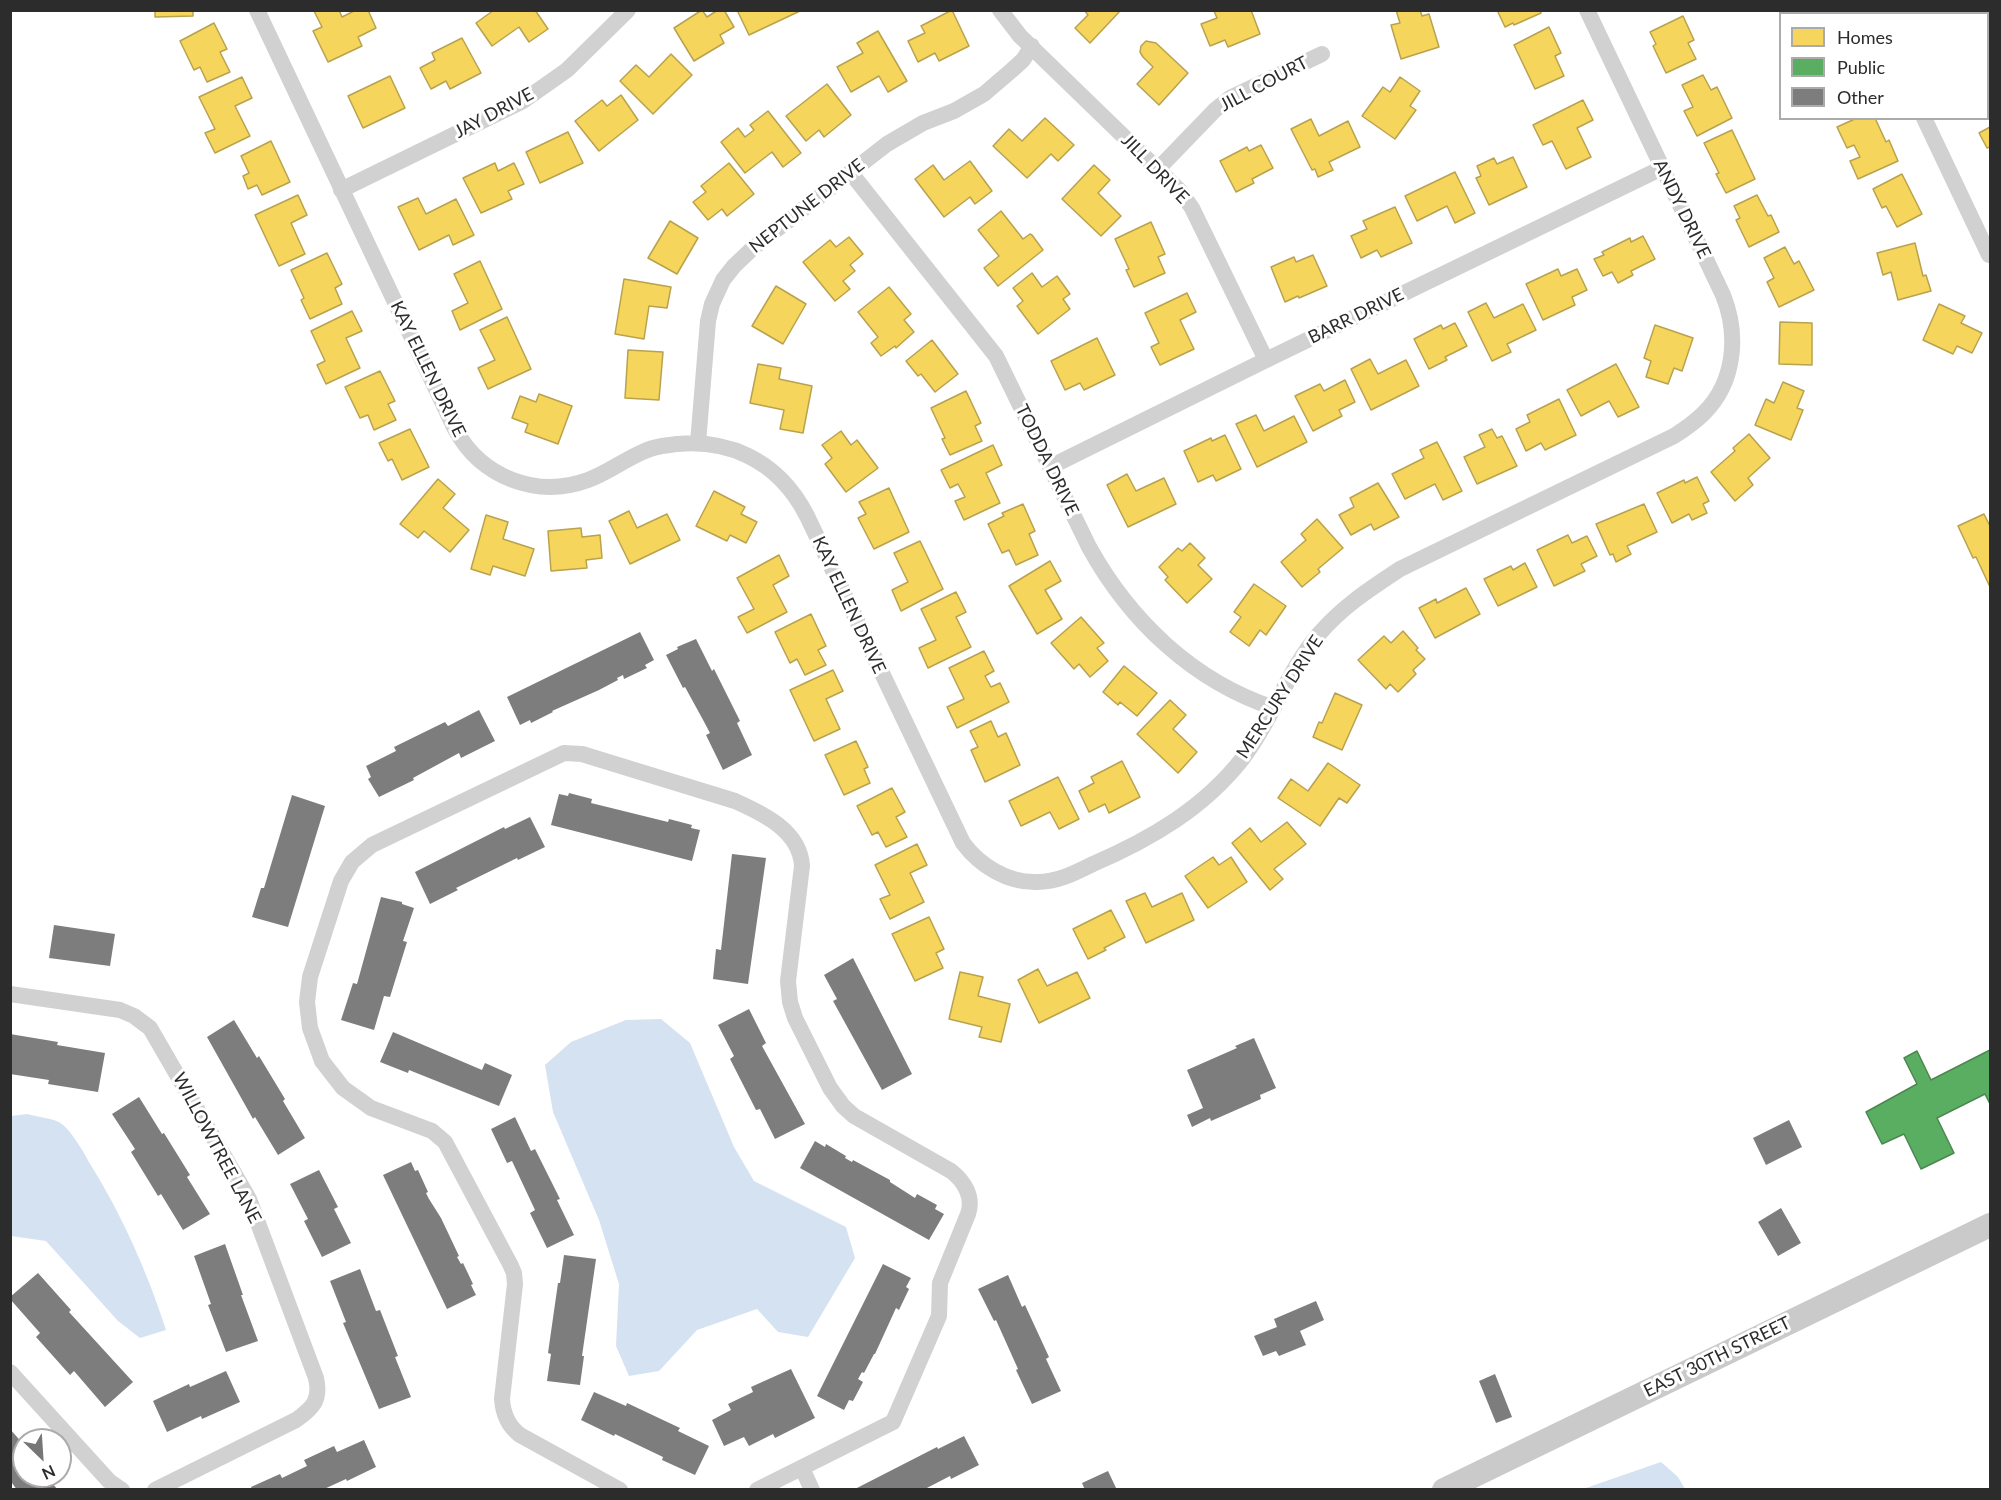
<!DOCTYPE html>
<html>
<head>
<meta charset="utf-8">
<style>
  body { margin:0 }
  #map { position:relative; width:2001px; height:1500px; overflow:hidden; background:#fff; font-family:Lato,sans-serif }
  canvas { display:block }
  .frame { position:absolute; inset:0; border:12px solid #2c2c2c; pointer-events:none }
  .legend { position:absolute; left:1779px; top:12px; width:210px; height:108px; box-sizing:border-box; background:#fff; border:2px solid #ababab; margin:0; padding:8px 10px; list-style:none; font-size:18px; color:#2c2c2c }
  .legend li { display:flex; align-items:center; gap:12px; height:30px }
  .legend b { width:30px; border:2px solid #ababab }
  .north { position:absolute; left:12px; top:1428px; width:60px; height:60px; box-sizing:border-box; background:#fff; border:2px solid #ababab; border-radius:50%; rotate:155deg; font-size:16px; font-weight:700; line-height:24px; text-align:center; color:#2c2c2c }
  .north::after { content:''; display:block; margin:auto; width:21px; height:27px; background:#767676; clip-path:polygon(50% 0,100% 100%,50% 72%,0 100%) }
</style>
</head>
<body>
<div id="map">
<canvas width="2001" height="1500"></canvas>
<div class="frame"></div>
<ul class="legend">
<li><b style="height:16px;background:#f6d55c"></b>Homes</li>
<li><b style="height:16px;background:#5aae61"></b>Public</li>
<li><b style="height:16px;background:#7d7d7d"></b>Other</li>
</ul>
<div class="north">N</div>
</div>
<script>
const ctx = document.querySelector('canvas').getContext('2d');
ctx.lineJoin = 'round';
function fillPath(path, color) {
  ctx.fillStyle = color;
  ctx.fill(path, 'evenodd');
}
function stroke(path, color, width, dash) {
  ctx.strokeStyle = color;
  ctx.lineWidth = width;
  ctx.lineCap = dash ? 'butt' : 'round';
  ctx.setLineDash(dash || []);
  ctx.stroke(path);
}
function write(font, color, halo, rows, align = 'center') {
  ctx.font = font + ' Lato,sans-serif';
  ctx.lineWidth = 6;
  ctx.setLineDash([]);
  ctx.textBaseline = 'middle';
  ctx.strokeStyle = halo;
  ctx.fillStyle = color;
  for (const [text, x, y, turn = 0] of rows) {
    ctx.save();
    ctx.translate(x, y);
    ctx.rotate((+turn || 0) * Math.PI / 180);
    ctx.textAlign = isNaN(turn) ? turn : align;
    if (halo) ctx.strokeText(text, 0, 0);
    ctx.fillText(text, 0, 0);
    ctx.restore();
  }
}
const water = new Path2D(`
  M661 1019 690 1043 734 1147 754 1181 846 1227 855 1258 808 1337 778 1332 757 1309 697 1330 659 1371 629 1376 616 1346 619 1284 599 1220 553 1112 545 1065 571 1042 626 1020Z
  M27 1114C37 1117 54 1118 62 1124 72 1132 83 1151 89 1162 122 1215 147 1271 166 1330L140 1338 118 1321 46 1241 11 1236V1116Z
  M1661 1462 1678 1477 1685 1489H1583Z`);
const homes = new Path2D(`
  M155 10H193V16L155 17Z
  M316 10H339L342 17 356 10H368L376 28 358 37 362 46 328 62 313 31 322 27 314 11Z
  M494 10H535L548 29 529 42 519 27 492 46 476 23Z
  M702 10 707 17 718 10H724L734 27 720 35 724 43 694 61 674 28Z
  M737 10H800V11L749 35Z
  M952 10 969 46 939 61 935 53 918 62 908 41 925 33 921 26Z
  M1084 10H1121L1090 43 1075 28 1088 15Z
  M1251 10 1260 34 1228 47 1225 40 1210 46 1201 24 1217 18 1214 11Z
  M1396 10H1420L1422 16 1429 14 1439 47 1401 59 1391 25 1400 23Z
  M1497 10H1540L1541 13 1514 25 1513 23 1505 27Z
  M1792 10H1818L1820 14H1786Z
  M1934 10H1958L1960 14H1928Z
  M1683 16 1694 40 1688 43 1696 59 1666 73 1653 46 1656 44 1650 32Z
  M214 23 227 49 220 52 230 72 207 82 200 67 194 70 180 41Z
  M1549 27 1561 53 1555 56 1564 76 1535 89 1514 45Z
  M878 31 907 81 888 92 879 76 851 92 837 67 863 53 857 43Z
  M462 38 481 73 450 89 446 81 431 89 420 68 435 60 432 53Z
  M1146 41 1156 43 1188 73 1159 105 1137 84 1153 67 1143 57 1140 52 1141 46Z
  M671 54 692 75 653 114 620 81 636 65 649 77Z
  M1988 71 1990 75V112L1988 114Z
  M1703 75 1711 90 1717 87 1732 118 1697 136 1684 111 1693 107 1682 85Z
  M390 76 405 108 363 128 348 96Z
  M242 77 252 98 235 106 250 136 215 153 205 133 215 129 199 97Z
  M1400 77 1420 91 1410 106 1416 110 1395 139 1362 116 1383 87 1390 92Z
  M827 84 851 115 824 137 819 130 806 141 786 116Z
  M621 95 638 120 599 151 575 121 602 100 607 106Z
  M1583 100 1593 120 1577 128 1591 157 1566 169 1552 141 1543 145 1533 125Z
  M768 111 801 153 783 167 772 152 745 173 721 142 738 128 745 137 754 130 750 125Z
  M1045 118 1074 145 1058 161 1051 154 1027 178 993 146 1009 129 1022 141Z
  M1857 118H1875L1886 142 1889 140 1898 161 1858 179 1850 161 1860 157 1854 145 1847 148 1837 127Z
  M1311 119 1319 136 1348 121 1360 147 1329 162 1333 170 1318 177 1315 169 1312 170 1291 129Z
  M1990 127V147L1987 148 1979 133Z
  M1732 130 1755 179 1726 193 1716 174 1719 173 1704 143Z
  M568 132 583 163 540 183 526 152Z
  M271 141 290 182 262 195 257 185 248 189 243 176 249 173 241 156Z
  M1261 145 1273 168 1252 179 1254 183 1236 192 1220 161 1247 147 1249 151Z
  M1513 157 1527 187 1489 205 1476 178 1481 176 1477 166 1494 158 1497 164Z
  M970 161 992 191 975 204 970 197 944 217 915 179 933 165 944 180Z
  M495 163 498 171 514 163 524 184 508 191 512 199 481 213 463 178Z
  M729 163 754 194 727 216 722 209 708 220 693 202 706 192 701 186Z
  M1094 165 1110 180 1098 193 1121 216 1101 236 1062 199Z
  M1455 172 1475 213 1455 223 1447 206 1417 221 1405 196Z
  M1902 174 1922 214 1897 227 1886 206 1882 208 1873 189Z
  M298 195 307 215 291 223 305 254 279 266 255 215Z
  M1757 195 1768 216 1771 215 1779 232 1749 247 1736 220 1740 218 1734 206Z
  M418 198 426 214 456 199 474 235 453 245 449 235 419 250 398 207Z
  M1395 207 1412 243 1381 257 1377 250 1361 258 1351 236 1367 229 1363 221Z
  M1001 211 1023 239 1030 234 1032 235 1043 250 998 286 984 268 999 256 978 230Z
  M670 221 698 238 677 274 648 258Z
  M1151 222 1165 254 1158 257 1165 273 1134 287 1126 270 1129 269 1115 239Z
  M1643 236 1655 259 1631 271 1633 275 1618 283 1612 272 1603 276 1594 259 1604 255 1602 252 1630 238 1631 242Z
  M849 237 863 254 850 265 855 271 843 281 850 289 835 301 803 262 830 240 836 247Z
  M1915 243 1923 276 1926 275 1931 291 1898 300 1891 272 1883 275 1877 253Z
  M1785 247 1794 264 1799 261 1814 290 1779 307 1767 282 1774 278 1764 258Z
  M327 253 342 284 335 288 342 304 310 319 301 300 304 298 291 270Z
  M1313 255 1327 286 1299 298 1298 296 1285 302 1271 267 1294 257 1296 262Z
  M480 261 502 309 460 330 452 311 468 303 454 274Z
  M1558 269 1561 276 1577 269 1587 290 1572 297 1575 305 1543 320 1526 284Z
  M1032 273 1042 287 1057 276 1070 294 1063 299 1070 309 1038 334 1017 306 1023 301 1013 288Z
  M624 279 671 287 667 308 649 306 644 339 615 334Z
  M776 286 806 304 783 344 752 326Z
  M889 287 911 314 904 320 914 332 896 348 895 346 881 356 871 343 878 337 858 312Z
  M1187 293 1196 312 1180 320 1194 349 1160 365 1151 347 1159 343 1145 313Z
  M1486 303 1494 318 1523 304 1536 330 1507 344 1511 352 1492 361 1468 312Z
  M1939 304 1965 316 1961 323 1982 333 1972 353 1957 346 1953 354 1923 340Z
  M352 311 362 331 346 338 360 368 326 384 317 365 325 361 311 331Z
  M507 317 531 369 488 389 478 368 495 360 480 330Z
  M1780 322 1812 323V365L1779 364Z
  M1455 323 1467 346 1445 357 1447 360 1429 369 1414 339 1441 325 1443 329Z
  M1655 325 1693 338 1682 371 1674 368 1668 384 1646 377 1651 361 1644 358Z
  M1097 338 1115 375 1084 390 1080 383 1065 390 1051 361Z
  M932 340 958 374 935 392 921 374 918 376 906 361Z
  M628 350 663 352 659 400 625 398Z
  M1370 359 1378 374 1406 360 1419 386 1371 410 1351 369Z
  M758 364 781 368 779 379 812 386 803 433 780 429 784 410 750 403Z
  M1616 364 1639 407 1618 417 1609 401 1581 416 1567 390Z
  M380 371 395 401 388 404 396 420 374 430 368 415 360 418 345 387Z
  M1345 380 1355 402 1339 410 1342 416 1313 431 1295 396 1320 384 1324 391Z
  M1783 382 1804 391 1797 408 1803 410 1791 440 1755 425 1766 399 1774 403Z
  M966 391 981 423 975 426 982 441 950 455 942 439 945 438 931 408Z
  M539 394 572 406 558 444 525 432 528 424 512 418 520 396 536 402Z
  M1559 399 1576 435 1545 450 1541 443 1526 451 1516 429 1530 422 1527 415Z
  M1256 415 1264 431 1294 416 1307 442 1257 467 1236 424Z
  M410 429 429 467 402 480 392 459 388 461 379 443Z
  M1492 429 1497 438 1502 436 1517 466 1477 484 1464 457 1485 447 1479 435Z
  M841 431 851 445 857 440 878 468 846 492 825 464 832 458 822 445Z
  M1749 434 1770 458 1748 478 1753 485 1735 501 1711 472 1735 451 1733 448Z
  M1225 435 1241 469 1216 481 1213 475 1198 482 1184 451 1211 438 1212 441Z
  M1437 442 1462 491 1443 500 1435 484 1405 499 1392 474 1424 458 1420 450Z
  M993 445 1002 465 986 473 1000 503 964 520 955 501 965 497 958 484 950 488 941 470Z
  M1127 474 1136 491 1164 478 1176 504 1128 527 1107 485Z
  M1697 477 1709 501 1703 504 1707 513 1692 520 1689 514 1672 523 1657 493 1684 480 1685 483Z
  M438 479 455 494 443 508 469 530 450 552 424 531 418 538 400 524Z
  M1378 483 1399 517 1374 530 1371 524 1351 535 1339 515 1354 507 1350 498Z
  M889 488 909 532 874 549 858 518 866 514 859 502Z
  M714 491 745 507 741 514 757 522 746 543 730 535 727 541 696 526Z
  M1023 504 1035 531 1029 534 1038 555 1016 565 1009 550 1002 553 988 524 1004 516 1002 513Z
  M1644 504 1657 532 1627 546 1631 554 1616 562 1613 554 1610 555 1596 524Z
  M629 511 637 528 667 514 680 540 630 564 609 521Z
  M1984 514 1990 526V587L1976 557 1973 558 1958 526Z
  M486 515 508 522 503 539 534 549 525 576 493 566 490 575 471 569Z
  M1317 519 1343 548 1318 569 1320 572 1302 587 1281 562 1306 540 1301 534Z
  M581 528 582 537 600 535 602 558 586 560 587 568 551 571 548 531Z
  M1568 535 1572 543 1587 536 1597 556 1581 564 1585 571 1554 586 1537 550Z
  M920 541 943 589 901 611 892 590 908 582 894 553Z
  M1190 543 1205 558 1198 565 1212 579 1187 603 1165 580 1168 577 1159 567 1178 548 1182 551Z
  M779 555 789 576 773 585 787 612 747 633 738 617 754 609 737 578Z
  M1050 561 1061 581 1045 590 1062 619 1037 634 1009 586Z
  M1525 563 1537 587 1498 606 1484 579 1511 566 1513 570Z
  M1254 584 1286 606 1266 635 1260 630 1249 646 1230 632 1241 617 1234 612Z
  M1466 588 1480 614 1435 638 1419 608 1436 599 1437 603Z
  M956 592 966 612 956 617 971 647 928 668 919 648 936 640 921 609Z
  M811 614 826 646 818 650 826 665 805 675 797 659 790 663 775 632Z
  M1081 617 1104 643 1097 648 1108 661 1090 677 1079 664 1074 669 1051 643Z
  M1403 631 1418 648 1416 650 1425 659 1413 670 1416 674 1398 692 1390 684 1386 689 1358 660 1384 636 1391 643Z
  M984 651 994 671 985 676 991 687 1000 683 1009 702 957 728 947 707 964 699 949 668Z
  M1124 666 1157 693 1137 716 1120 702 1118 705 1103 692Z
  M833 670 843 691 826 699 840 729 814 741 790 690Z
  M1335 693 1362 705 1342 750 1313 737 1319 722 1322 723Z
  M1170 700 1186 715 1173 729 1197 752 1178 773 1137 734Z
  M991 721 998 737 1006 733 1020 765 985 782 971 750 978 747 970 731Z
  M856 741 868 767 864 769 870 783 844 795 825 755Z
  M1122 761 1140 797 1109 813 1105 804 1089 812 1079 791 1094 783 1091 777Z
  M1328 763 1360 785 1347 803 1339 798 1320 826 1278 798 1291 779 1308 791Z
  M1058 777 1079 819 1059 829 1050 812 1021 826 1009 801Z
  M892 788 905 812 896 817 907 837 886 847 878 832 872 835 857 806Z
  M1287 822 1306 844 1274 869 1283 879 1270 890 1232 843 1250 828 1261 842Z
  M917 844 927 865 910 873 924 902 890 919 880 899 890 895 875 865Z
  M1213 857 1219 865 1231 857 1247 882 1208 908 1185 876Z
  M1145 893 1152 907 1182 893 1194 920 1146 943 1126 901Z
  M1111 910 1125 937 1104 948 1106 950 1088 959 1073 929Z
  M929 917 944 949 936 953 943 968 915 981 892 934Z
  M1038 969 1047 986 1077 972 1090 998 1039 1023 1018 980Z
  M960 972 983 977 978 996 1010 1004 1001 1042 979 1037 982 1027 949 1019Z`);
const public = new Path2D(`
  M1990 1050V1104L1985 1094 1937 1118 1954 1153 1921 1169 1904 1134 1882 1144 1866 1112 1917 1084 1904 1058 1917 1051 1931 1080Z`);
const building = new Path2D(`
  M640 632 654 660 645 665 647 668 624 679 623 675 617 678 618 680 599 690 552 711 553 712 531 723 530 720 520 725 507 697Z
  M696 639 712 671 714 669 740 721 737 723 752 755 723 770 706 735 710 733 702 718 685 687 683 688 666 655 678 649 677 647Z
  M479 710 495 741 461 758 459 753 413 778 414 780 379 797 368 779 371 777 366 766 396 751 394 747 445 722 448 726Z
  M569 793 592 799 591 803 668 822 669 819 692 825 691 828 700 830 692 861 551 825 559 794 568 796Z
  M292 795 325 806 288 927 252 917 261 888H264Z
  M530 817 545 847 518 860 517 858 456 888 458 890 430 904 415 872 504 827 505 829Z
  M732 854 766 858 748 984 713 979 716 949 721 950Z
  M381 897 402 902V904L414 908 403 941 407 942 390 997 384 996 374 1030 341 1020 353 983 357 984Z
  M54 925 115 934 110 966 49 958Z
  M853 958 912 1074 882 1090 833 1001 837 999 824 975Z
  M749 1009 766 1043 762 1046 805 1124 775 1139 760 1109 756 1110 730 1059 734 1056 718 1025Z
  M234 1020 257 1058 259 1056 285 1099 283 1101 305 1138 278 1155 255 1117 253 1119 207 1037Z
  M393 1032 482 1070 485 1063 512 1075 499 1106 409 1070 408 1073 380 1062Z
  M10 1034 58 1042 57 1045 105 1053 98 1092 48 1084 49 1080 10 1074Z
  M1254 1038 1276 1088 1260 1095 1261 1099 1211 1121 1210 1118 1192 1127 1187 1115 1203 1108 1187 1070 1237 1048 1235 1046Z
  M139 1097 162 1134 164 1133 190 1175 187 1177 210 1214 183 1230 161 1194 158 1196 131 1152 135 1149 112 1114Z
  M515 1117 531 1151 535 1149 560 1199 557 1200 574 1235 547 1248 530 1213 535 1210 512 1161 507 1163 491 1129Z
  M1789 1120 1802 1147 1766 1165 1753 1138Z
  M815 1141 825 1147 826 1144 846 1156 845 1158 852 1162 853 1160 890 1180V1182L915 1198 917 1194 937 1205 935 1209 944 1214 929 1240 800 1168Z
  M411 1162 415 1171 418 1170 428 1192 426 1193 429 1199 441 1218 459 1256 457 1257 461 1264 463 1263 473 1284 471 1285 476 1295 447 1309 383 1175Z
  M319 1170 338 1207 334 1209 351 1243 322 1257 304 1221 308 1219 290 1184Z
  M1781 1208 1801 1243 1778 1256 1758 1222Z
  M225 1244 243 1295H241L258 1341 226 1352 208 1305 211 1304 194 1256Z
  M564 1255 596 1259 582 1356H584L580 1385 547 1381 551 1354 548 1353 558 1283H560Z
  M883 1264 911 1278 906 1287 909 1289 899 1310 896 1308 875 1354H874L864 1373 862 1372 858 1379 863 1382 853 1401 849 1400 844 1410 817 1396Z
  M360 1269 376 1311 380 1310 398 1356 395 1357 411 1397 379 1409 343 1323 346 1322 330 1281Z
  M38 1273 71 1310 69 1312 133 1382 105 1407 74 1371 70 1375 36 1337 40 1333 10 1299V1297Z
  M1008 1275 1022 1307 1025 1305 1049 1357 1046 1359 1061 1391 1032 1404 1016 1370 1018 1369 996 1320 994 1321 978 1289Z
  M1316 1301 1324 1320 1300 1331 1306 1345 1279 1356 1276 1351 1263 1356 1254 1336 1277 1327 1274 1319Z
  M791 1369 815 1418 775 1438 773 1434 749 1446 744 1437 724 1446 712 1420 731 1410 728 1404 753 1392 751 1387Z
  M226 1371 240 1402 202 1419 201 1416 167 1432 153 1401 189 1384 190 1387Z
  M1495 1374 1512 1417 1496 1423 1479 1381Z
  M594 1392 626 1406 627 1403 680 1428 678 1431 709 1446 695 1475 662 1460 663 1457 615 1434 614 1436 581 1420Z
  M10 1429 24 1445V1476H46L58 1490H17L12 1483 10 1484Z
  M964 1436 979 1465 951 1479 950 1476 923 1490H853L937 1447 938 1449Z
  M364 1440 376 1467 347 1481 346 1479 322 1490H252L251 1487 280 1474 282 1478 307 1466 304 1460 334 1446 337 1452Z
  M1108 1471 1117 1490H1085L1082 1483Z`);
const street = new Path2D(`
  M257 10 455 429C481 477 536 499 588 480 613 471 636 450 662 446 725 435 778 459 807 516L963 843C980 866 1008 883 1037 882 1058 882 1075 873 1093 864 1151 839 1204 808 1243 758 1273 719 1287 671 1319 634 1343 606 1370 589 1400 569L1674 436C1685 429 1695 422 1704 413 1735 382 1739 335 1723 295L1587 10
  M1000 10 1020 36 1180 191 1192 208 1266 360
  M1872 10 1873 14
  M1924 118 1989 255
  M1158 169 1215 110 1230 98 1322 54
  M851 173 996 356 1089 547C1130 621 1193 681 1274 708
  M341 190 523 101 567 70 628 10
  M698 443 708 321 712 304 723 280 734 266 753 248 887 144 923 123 954 111 984 94 1012 70 1023 60 1032 46
  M1050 467 1266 360 1662 168
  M10 994 120 1010 134 1016 150 1028 249 1199 316 1378C321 1400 313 1408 296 1420L155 1490
  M10 1372 109 1481 122 1490
  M802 1468 812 1490
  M620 1490 520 1435C508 1426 503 1414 502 1399L515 1284 514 1273 510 1264 445 1142 432 1131 371 1108 343 1088 322 1061 310 1028 307 1002 310 977 341 881 352 862 372 845 564 753 582 754 735 801C764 814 800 831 802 866L788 981 790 1002 795 1018 830 1088 843 1106 854 1116 951 1171C964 1181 974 1197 968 1214L940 1283 939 1316 893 1422 757 1490`);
const secondary = new Path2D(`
  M1444 1490 1990 1225`);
const streetNames = [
  ["JILL COURT",1264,84,-28],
  ["JAY DRIVE",494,113,-28],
  ["JILL DRIVE",1155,169,46],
  ["NEPTUNE DRIVE",807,206,-38],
  ["ANDY DRIVE",1682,209,64],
  ["BARR DRIVE",1356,316,-26],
  ["KAY ELLEN DRIVE",428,369,64],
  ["TODDA DRIVE",1047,460,64],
  ["KAY ELLEN DRIVE",849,605,65],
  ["MERCURY DRIVE",1280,697,-57],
  ["WILLOWTREE LANE",217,1148,62],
  ["EAST 30TH STREET",1717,1357,-26]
];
fillPath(water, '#d5e2f2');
fillPath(homes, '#f6d55c');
stroke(homes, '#b9a24e', 1.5);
fillPath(public, '#5aae61');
stroke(public, '#4c8751', 1.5);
fillPath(building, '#7d7d7d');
stroke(street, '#d1d1d1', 16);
stroke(secondary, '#cacaca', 24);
write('18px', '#2c2c2c', '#fff', streetNames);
</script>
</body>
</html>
